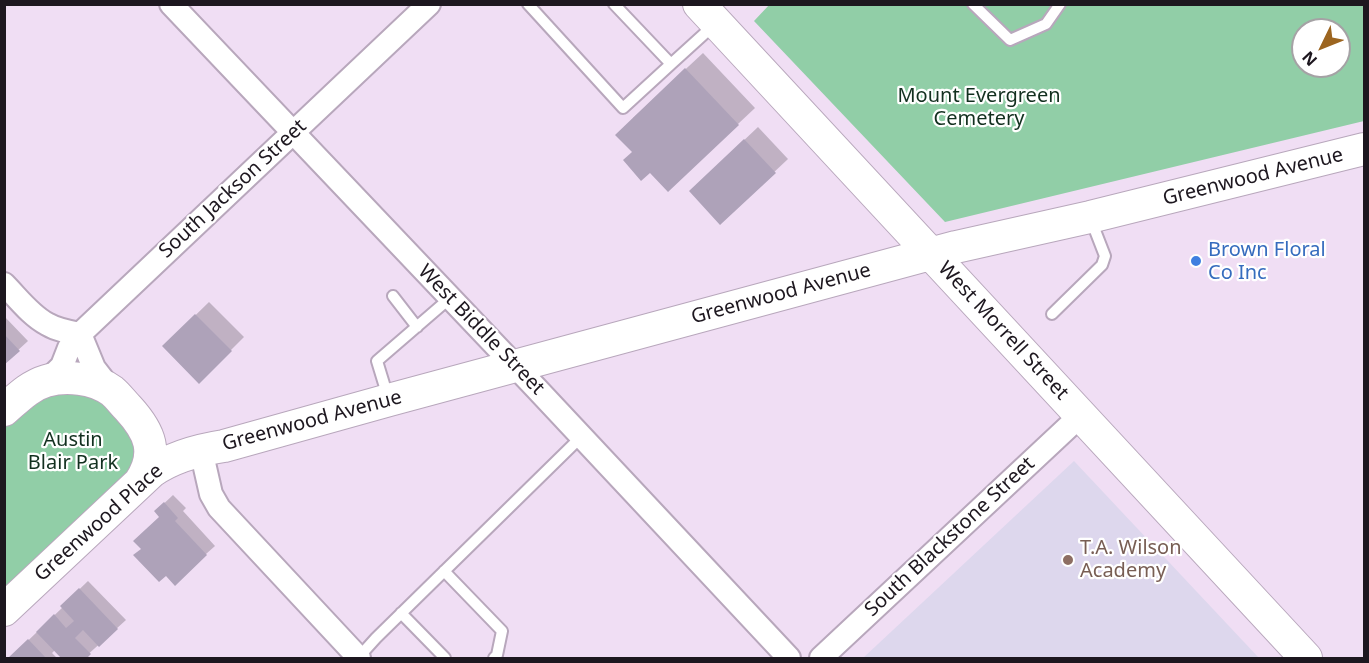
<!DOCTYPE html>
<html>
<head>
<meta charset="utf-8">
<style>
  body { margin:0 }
  #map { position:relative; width:1369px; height:663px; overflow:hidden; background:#f0def4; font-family:"Noto Sans",sans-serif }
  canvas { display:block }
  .frame { position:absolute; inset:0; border:6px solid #1d171f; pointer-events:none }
  .north { position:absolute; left:1291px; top:18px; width:60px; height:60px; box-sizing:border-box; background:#fff; border:2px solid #a5a2a5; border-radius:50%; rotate:227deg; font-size:16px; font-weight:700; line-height:24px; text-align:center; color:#1d171f }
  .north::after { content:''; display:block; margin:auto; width:21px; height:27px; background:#9c6520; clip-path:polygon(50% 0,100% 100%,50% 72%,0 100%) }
</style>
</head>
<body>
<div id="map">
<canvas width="1369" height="663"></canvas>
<div class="frame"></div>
<div class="north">N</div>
</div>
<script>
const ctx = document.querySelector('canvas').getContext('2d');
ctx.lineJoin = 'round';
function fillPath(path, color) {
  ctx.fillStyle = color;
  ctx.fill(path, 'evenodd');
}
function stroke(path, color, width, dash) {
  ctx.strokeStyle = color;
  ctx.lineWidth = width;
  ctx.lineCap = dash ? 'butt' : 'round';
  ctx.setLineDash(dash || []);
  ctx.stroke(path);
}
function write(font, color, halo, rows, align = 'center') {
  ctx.font = font + ' "Noto Sans",sans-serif';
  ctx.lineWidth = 4.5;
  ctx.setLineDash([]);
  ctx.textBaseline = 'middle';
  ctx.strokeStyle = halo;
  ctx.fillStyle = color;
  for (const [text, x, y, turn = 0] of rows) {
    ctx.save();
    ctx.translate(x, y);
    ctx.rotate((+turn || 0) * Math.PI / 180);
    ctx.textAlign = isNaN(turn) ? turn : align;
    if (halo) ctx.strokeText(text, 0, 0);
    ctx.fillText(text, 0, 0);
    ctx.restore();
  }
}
const education = new Path2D(`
  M1074 461 1259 658H863Z`);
const green = new Path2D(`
  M770 4 1364 5V121L945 222 754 21ZM1303 30H1339V66H1303Z
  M78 379 150 449 5 610V410Z`);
const shadow = new Path2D(`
  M703 53 755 108 738 124 633 152V118Z
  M758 127 788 159 720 223 704 178Z
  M209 302 244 337 199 382 164 346Z
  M4 316 28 341 4 363Z
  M173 495 186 508 183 511 215 546 206 554 166 574 142 549 161 516 156 511Z
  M88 581 126 620 84 658H63L55 650 52 653 57 658H10L63 607 62 606Z`);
const building = new Path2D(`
  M685 68 739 125 668 192 650 173 641 181 623 160 632 152 615 135Z
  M744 139 776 173 720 225 689 191Z
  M195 314 232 351 199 384 162 346Z
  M4 334 20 351 4 365Z
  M164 502 178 518 175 521 207 555 175 586 166 576 159 582 133 555 141 549 133 541 159 517 154 511Z
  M79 588 118 629 99 647 83 630 75 638 91 654 87 658H61L36 632 54 614 66 628 74 621 60 606Z
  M28 639 46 658H8Z`);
const lane = new Path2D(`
  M528 4 623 108 671 64 614 4
  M973 4 1010 40 1046 24 1060 4
  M671 64 714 25
  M393 296 417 327
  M1052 314 1102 265 1105 256 1091 220
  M388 397 377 361 450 298
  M444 571 502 631 497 655 494 658
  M401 613 445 658
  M358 658 376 638 582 436`);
const street = new Path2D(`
  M171 4 536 388 789 658
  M4 284C17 297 30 315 47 324 57 330 69 332 80 334
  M80 334 94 368 111 390
  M48 380 62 366 69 348 80 334 429 4
  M201 450 211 494 219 508 359 658
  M821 658 1080 416`);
const secondary = new Path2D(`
  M699 4 1306 658
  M4 410C17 399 29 386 46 381 66 375 94 378 112 391 118 396 123 403 128 408 150 432 159 453 140 482
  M4 610 151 472C172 457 198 450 224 446L389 400 956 247 1090 217 1364 149`);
const markers = [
  [1196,261,6,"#3f7fe0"],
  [1068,560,6,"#8d6e63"]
];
const parkNames = [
  ["Mount Evergreen",979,96],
  ["Cemetery",979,119],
  ["Austin",73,440],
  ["Blair Park",73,463]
];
const streetNames = [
  ["Greenwood Avenue",1253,177,-14],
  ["South Jackson Street",233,189,-43],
  ["Greenwood Avenue",781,294,-15],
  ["West Biddle Street",481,330,46],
  ["West Morrell Street",1003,331,47],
  ["Greenwood Avenue",312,421,-15],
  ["Greenwood Place",99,523,-42],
  ["South Blackstone Street",950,537,-43]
];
const shopNames = [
  ["Brown Floral",1208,250],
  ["Co Inc",1208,273]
];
const educationNames = [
  ["T.A. Wilson",1080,548],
  ["Academy",1080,571]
];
fillPath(education, '#ddd7ed');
fillPath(green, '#91cea7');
fillPath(shadow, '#0003');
fillPath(building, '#aea2b9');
stroke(lane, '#b8a7bc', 14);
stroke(street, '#b8a7bc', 26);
stroke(secondary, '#b8a7bc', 34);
stroke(lane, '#fff', 10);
stroke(street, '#fff', 22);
stroke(secondary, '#fff', 32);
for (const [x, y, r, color] of markers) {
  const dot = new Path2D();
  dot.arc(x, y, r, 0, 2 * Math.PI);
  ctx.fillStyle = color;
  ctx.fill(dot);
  stroke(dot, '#fff', 2);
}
write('20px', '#12301f', '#fff', parkNames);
write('20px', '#1d171f', '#fff', streetNames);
write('20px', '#366cbe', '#fff', shopNames, 'left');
write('20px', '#785e54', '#fff', educationNames, 'left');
</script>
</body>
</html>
